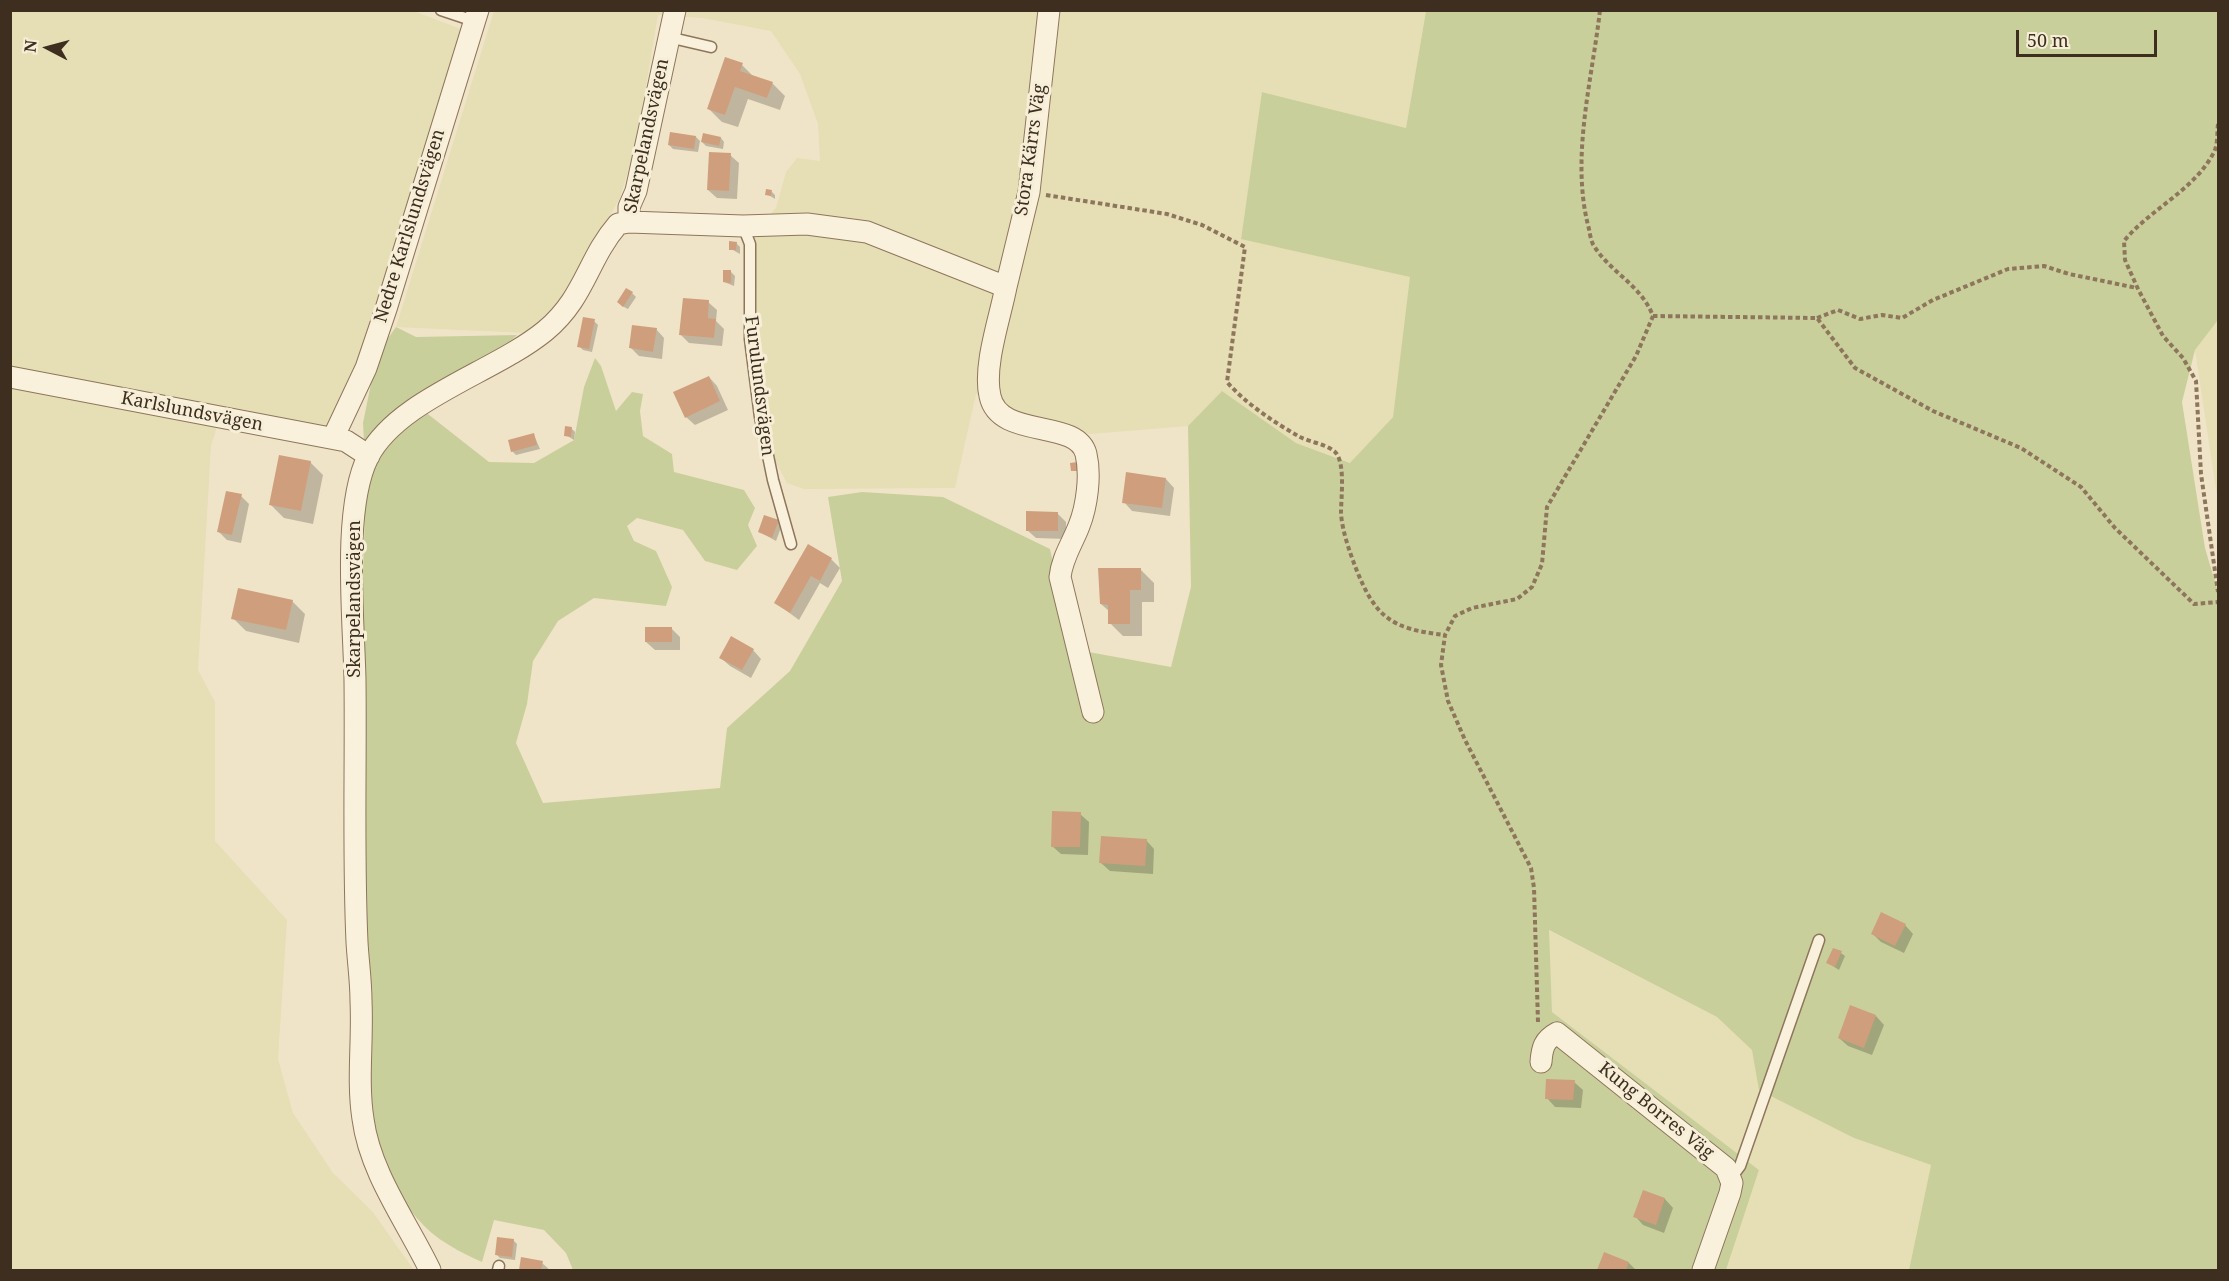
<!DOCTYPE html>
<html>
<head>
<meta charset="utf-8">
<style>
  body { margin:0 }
  #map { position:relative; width:2229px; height:1281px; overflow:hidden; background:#f0e4c8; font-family:"Noto Serif",serif }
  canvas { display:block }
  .frame { position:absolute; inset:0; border:12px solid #3d2e20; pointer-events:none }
  .north { position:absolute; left:18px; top:18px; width:60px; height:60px; -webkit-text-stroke:4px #f7eed8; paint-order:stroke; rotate:276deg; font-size:16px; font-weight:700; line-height:24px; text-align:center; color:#3d2e20 }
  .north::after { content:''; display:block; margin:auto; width:21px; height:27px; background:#3d2e20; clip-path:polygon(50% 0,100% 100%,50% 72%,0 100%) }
  .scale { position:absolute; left:2016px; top:30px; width:141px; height:27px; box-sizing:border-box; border:3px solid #3d2e20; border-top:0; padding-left:8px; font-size:18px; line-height:21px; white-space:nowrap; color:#3d2e20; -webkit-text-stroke:4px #f7eed8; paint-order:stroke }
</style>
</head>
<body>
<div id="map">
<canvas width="2229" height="1281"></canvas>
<div class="frame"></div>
<div class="north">N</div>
<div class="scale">50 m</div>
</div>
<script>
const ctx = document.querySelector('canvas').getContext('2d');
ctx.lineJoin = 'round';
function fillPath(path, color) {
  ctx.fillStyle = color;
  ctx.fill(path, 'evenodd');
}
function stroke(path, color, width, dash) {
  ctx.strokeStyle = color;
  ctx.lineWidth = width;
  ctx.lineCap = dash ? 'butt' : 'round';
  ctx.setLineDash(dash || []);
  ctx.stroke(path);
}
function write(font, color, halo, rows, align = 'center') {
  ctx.font = font + ' "Noto Serif",serif';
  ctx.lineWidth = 6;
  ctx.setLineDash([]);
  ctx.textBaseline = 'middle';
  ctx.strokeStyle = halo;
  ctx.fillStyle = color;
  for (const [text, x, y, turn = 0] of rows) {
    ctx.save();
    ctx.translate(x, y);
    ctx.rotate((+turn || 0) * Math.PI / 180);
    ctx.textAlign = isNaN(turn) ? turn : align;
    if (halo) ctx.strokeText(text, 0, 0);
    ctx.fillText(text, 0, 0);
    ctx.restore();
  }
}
const farmland = new Path2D(`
  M411 10 461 29 374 321 330 427 222 410 211 446 198 670 215 702V841L287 920 278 1059 293 1113 333 1173 372 1211 414 1270H11L10 11Z
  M494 11H1426L1406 128 1263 92 1241 238 1411 277 1393 417 1351 463 1296 443 1222 391 1188 426 1090 434 1014 414 976 394 955 488 804 489 787 483 775 461 764 397 757 325 755 231 776 208 786 172 797 158 820 161 818 124 800 74 771 31 702 18 658 15 636 144 620 198 590 250 575 286 526 333 396 327Z
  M2218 320V503L2195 350Z
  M1548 930 1717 1017 1854 1138 1931 1165 1909 1270H1726L1759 1170 1552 1012Z`);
const green = new Path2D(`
  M1426 11H2218V320L2195 350 2182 402 2205 548 2218 592V1270H1909L1931 1165 1854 1138 1759 1090 1752 1050 1717 1017 1549 930 1552 1012 1759 1170 1726 1270H573L566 1253 544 1230 494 1220 482 1262C471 1257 460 1252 449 1245 399 1216 378 1155 366 1101L363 572 366 480 363 423 377 354 396 327 416 337 517 335 505 346 410 400 489 462 534 463 574 440 584 387 595 358 601 366 616 411 632 392 643 394 640 411 643 436 672 454 674 472 744 490 755 508 748 525 757 546 737 570 705 561 683 530 637 518 627 526 634 541 656 551 672 587 666 606 594 598 558 621 533 661 527 704 516 743 543 803 720 788 727 728 790 671 842 581 828 497 862 492 943 497 1050 549 1072 649 1171 667 1191 587 1188 426 1222 391 1296 443 1350 463 1393 417 1410 277 1241 239 1262 92 1406 128Z`);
const shadow = new Path2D(`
  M742 65 754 77 772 83 785 96 780 110 748 99 738 127 722 122 709 109Z
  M696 137 700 141 698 152 673 149 669 145Z
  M721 138 724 142 723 149 706 146 702 142Z
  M730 155 739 163 737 199 717 198 708 190Z
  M772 192 775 195V199L767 194Z
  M736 243 740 247V254L731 249Z
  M731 272 735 276 734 286 724 282Z
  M632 293 636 297 628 309 622 306Z
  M708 302 717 310 716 321 724 329 722 346 689 343 681 335Z
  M594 321 598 325 592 352 583 350 579 346Z
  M656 329 664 338 662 359 639 356 631 348Z
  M709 377 717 386 728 410 695 425 686 417Z
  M571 428 575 432 574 440 566 435Z
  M534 435 540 449 516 455 512 451Z
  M310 462 323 475 313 524 284 518 271 505Z
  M1166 479 1174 488 1170 516 1132 511 1124 502Z
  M241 496 249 504 241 543 227 540 218 531Z
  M1058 514 1066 522V539L1036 538 1027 530Z
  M778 522 782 525 776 541 760 532Z
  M831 559 840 568 828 588 820 583 799 620 776 603Z
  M1141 570 1154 583V602H1142V636H1123L1110 623V612L1101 604Z
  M292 601 305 614 299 643 246 631 233 618Z
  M671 628 680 637V650H655L646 642Z
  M753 650 761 659 751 678 730 666 721 658Z
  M1080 814 1089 822 1088 855 1061 854 1052 846Z
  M1146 840 1154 849 1153 874 1110 871 1101 863Z
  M1905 925 1913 934 1904 953 1881 942 1872 933Z
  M1841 953 1845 956 1839 970 1828 963Z
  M1876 1016 1884 1025 1872 1055 1848 1046 1839 1038Z
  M1574 1082 1583 1090 1581 1108 1555 1107 1547 1098Z
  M1644 1192 1665 1199 1673 1208 1664 1233 1643 1225 1635 1216Z
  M513 1240 517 1244 515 1260 500 1258 496 1254Z
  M1605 1254 1629 1263 1636 1270H1599Z
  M522 1259 542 1263 550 1270H520Z`);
const building = new Path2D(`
  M725 57 743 63 740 71 773 82 767 98 735 87 725 115 707 109Z
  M670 132 696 136 694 149 668 145Z
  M703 133 721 137 719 146 701 142Z
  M709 152 731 153 729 191 707 190Z
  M766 189 772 190 771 196 765 195Z
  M729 241 737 242 736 250H729Z
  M723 270H731V283L723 282Z
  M626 288 633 292 623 307 617 302Z
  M683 298 709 300 708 318 716 319 714 338 679 335Z
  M583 317 595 319 589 349 577 347Z
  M632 325 657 328 653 352 629 348Z
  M709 376 720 401 685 418 673 392Z
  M565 426 572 427 571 437 564 436Z
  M534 433 537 445 511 452 508 440Z
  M279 455 311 461 301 511 269 505Z
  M1077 462 1078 471H1071L1070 463Z
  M1126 472 1166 478 1162 508 1122 503Z
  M226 491 242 494 232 535 217 532Z
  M1026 511 1058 512V531H1026Z
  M764 515 779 520 772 538 758 532Z
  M808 544 832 558 820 581 811 576 790 613 774 603Z
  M1098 568H1141V590H1130V624H1108V605L1100 604Z
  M238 588 293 600 286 630 231 619Z
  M645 627H672V642H645Z
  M731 636 754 649 742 670 719 658Z
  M1052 811 1081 812 1080 847H1051Z
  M1101 836 1147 839 1145 866 1099 863Z
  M1881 912 1906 924 1895 946 1871 934Z
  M1833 948 1842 951 1835 967 1826 963Z
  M1850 1005 1876 1015 1864 1048 1838 1038Z
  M1546 1079 1575 1080 1573 1100 1545 1099Z
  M1643 1190 1665 1198 1656 1225 1633 1217Z
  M497 1237 514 1239 512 1257 495 1255Z
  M1604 1252 1629 1262 1626 1270H1597Z
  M521 1257 543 1261 541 1270H519Z`);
const path = new Path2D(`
  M2218 124C2217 132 2218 145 2214 152 2195 190 2150 209 2124 241L2125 260 2138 289 2163 336 2183 358 2196 381 2201 474 2218 592
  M1046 195 1167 214 1202 225 1245 247 1227 382C1245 403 1275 423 1300 437 1310 442 1325 444 1334 451 1346 460 1341 498 1341 513 1342 530 1349 550 1355 566 1375 617 1390 629 1445 635
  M1653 316 1817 318 1855 368 1933 411 2021 448 2081 487 2115 528 2194 604 2218 602
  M1817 318 1838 310 1860 319 1882 315 1902 318 1933 300 2008 269 2044 266 2069 274 2137 288
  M1538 1022 1534 888 1531 868 1465 740 1448 701 1441 665 1445 635 1455 616 1472 608 1517 599 1532 587 1542 564 1547 507 1636 356 1653 316C1641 285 1611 273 1594 246 1591 242 1590 234 1589 229 1570 159 1592 81 1600 10`);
const lane = new Path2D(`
  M441 10 474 21
  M668 37 711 47
  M743 226 750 244V339L760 417 773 480 791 544
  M1731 1178 1740 1166 1819 940
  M498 1270 499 1266`);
const street = new Path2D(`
  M629 222 743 226 807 224 867 232 1006 287C1000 318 983 366 990 396 999 440 1077 418 1086 454 1091 475 1087 506 1079 526 1072 544 1062 558 1060 577L1093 712
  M1006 287 1029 192 1049 10
  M10 377 346 441 369 456
  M333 438 366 368 386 309 478 10
  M1541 1062C1542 1048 1544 1040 1557 1033L1726 1168 1732 1183 1730 1193 1703 1270
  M430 1270C407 1222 370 1173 363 1119 357 1081 363 1040 361 1001 361 981 358 961 357 942 353 855 356 768 355 681 354 621 342 509 368 457 398 399 495 372 545 331 585 298 587 260 618 224L629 222V207L636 191 675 10`);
const streetNames = [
  ["Skarpelandsvägen",647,136,-78],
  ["Stora Kärrs Väg",1031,150,-82],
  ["Nedre Karlslundsvägen",410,226,-73],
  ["Furulundsvägen",759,386,83],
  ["Karlslundsvägen",192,412,11],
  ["Skarpelandsvägen",355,599,-90],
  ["Kung Borres Väg",1656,1111,39]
];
fillPath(farmland, '#e6deb5');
fillPath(green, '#c9cf9b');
fillPath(shadow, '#0003');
fillPath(building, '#cf9f7d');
stroke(lane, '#8d765c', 13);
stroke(street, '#8d765c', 23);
stroke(path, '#8d765c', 4, [4.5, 3]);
stroke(lane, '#faf1dc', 10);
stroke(street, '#faf1dc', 21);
write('18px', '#3d2e20', '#f7eed8', streetNames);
</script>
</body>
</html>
